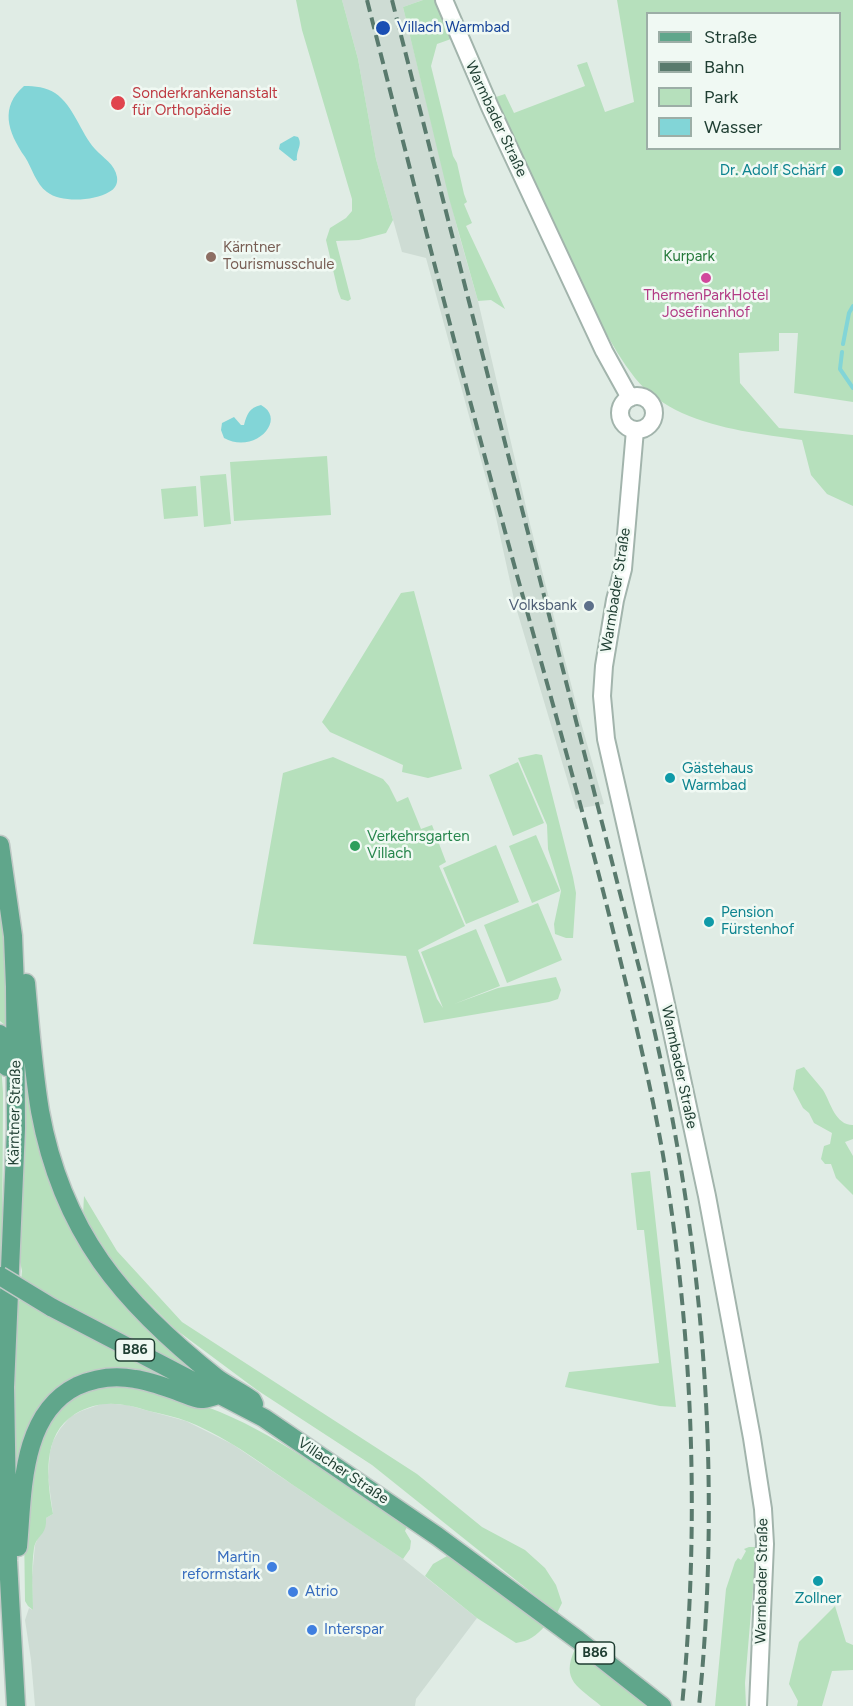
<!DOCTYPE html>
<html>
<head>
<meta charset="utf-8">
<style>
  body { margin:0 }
  #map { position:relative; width:853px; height:1706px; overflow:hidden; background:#e0ece5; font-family:Figtree,sans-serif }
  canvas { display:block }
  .legend { position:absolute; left:646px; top:12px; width:195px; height:138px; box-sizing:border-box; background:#f0f9f3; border:2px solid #9caea6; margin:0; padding:8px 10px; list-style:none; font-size:18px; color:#1f3e32 }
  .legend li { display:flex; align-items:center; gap:12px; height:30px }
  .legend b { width:30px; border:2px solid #9caea6 }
</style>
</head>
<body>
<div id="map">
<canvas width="853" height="1706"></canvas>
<ul class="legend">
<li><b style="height:8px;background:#60a68b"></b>Straße</li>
<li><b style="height:8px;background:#597a6d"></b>Bahn</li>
<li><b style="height:16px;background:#b6e0bc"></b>Park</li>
<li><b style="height:16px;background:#82d5d7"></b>Wasser</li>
</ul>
</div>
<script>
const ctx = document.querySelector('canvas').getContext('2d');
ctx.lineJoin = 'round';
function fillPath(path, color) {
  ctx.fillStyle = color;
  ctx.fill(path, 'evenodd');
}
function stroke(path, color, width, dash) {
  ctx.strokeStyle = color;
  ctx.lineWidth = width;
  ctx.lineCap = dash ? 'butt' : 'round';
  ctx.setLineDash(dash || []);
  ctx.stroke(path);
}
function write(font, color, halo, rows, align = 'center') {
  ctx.font = font + ' Figtree,sans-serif';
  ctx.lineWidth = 5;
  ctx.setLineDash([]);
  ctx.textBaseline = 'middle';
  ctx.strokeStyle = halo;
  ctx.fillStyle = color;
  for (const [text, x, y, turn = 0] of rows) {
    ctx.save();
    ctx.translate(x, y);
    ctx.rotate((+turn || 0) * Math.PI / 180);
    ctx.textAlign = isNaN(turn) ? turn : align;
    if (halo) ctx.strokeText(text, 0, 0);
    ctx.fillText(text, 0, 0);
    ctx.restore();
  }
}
const built = new Path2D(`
  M342 0H423L403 7 458 231 478 301 530 524 580 719 604 804 576 809 515 604 493 504 426 258 402 252 376 159 358 59Z
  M104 1403 127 1405 186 1421 232 1444 403 1559 477 1618 416 1699 415 1706H35L31 1660 25 1620 29 1608 33 1610 32 1577 35 1545 46 1518 53 1514 48 1477 50 1452 53 1441 60 1429 70 1417 81 1411Z`);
const green = new Path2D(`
  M296 0H342L358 59 376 159 393 220 386 233 359 240 336 241 351 299 348 301 341 299 338 291 326 240 330 228 346 218 352 211V199L302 30Z
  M423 0H434L451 39 437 44 431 66 453 156 457 163 464 194 467 202 464 204 472 223 466 226 505 309 491 300 478 301 449 198 403 7Z
  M617 0H853V402L794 393 798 333H779V351L739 353 740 383 779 428 853 435V506L827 494 811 475 802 440C762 434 720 430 682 413 666 406 646 392 635 378 610 346 593 308 575 271 548 214 522 155 496 97L505 94 514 113 585 86 577 65 587 62 605 112 634 102ZM648 14H840V148H648Z
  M327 456 331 515 234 521 230 462Z
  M226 474 231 524 204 527 200 476Z
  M196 486 198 516 164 519 161 489Z
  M414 591 462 769 428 778 402 772 403 765 330 732 322 722 401 593Z
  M536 754 542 755 573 877 576 893 573 938H566L555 934 554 924 561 891 548 849 547 825 518 758Z
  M333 757 383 779 389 786 397 802 408 797 421 829 432 825 446 862 439 866 465 926 418 950 437 999 443 1008 421 952 476 929 500 986 454 1004 498 988 556 977 561 990 558 999 549 1002 424 1023 406 956 253 944 283 773Z
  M518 762 544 823 513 836 489 775Z
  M536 835 560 891 532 903 509 846Z
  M496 845 519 902 466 924 443 868Z
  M0 893 8 989 6 1026 0 1021Z
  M538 903 562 960 507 983 484 925Z
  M0 1048 3 1093 2 1269 0 1267Z
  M804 1067C810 1075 817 1082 823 1090 831 1103 835 1125 853 1125V1139L845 1142 853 1156V1195L836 1178 831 1164H825L821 1159 824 1146 830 1144 832 1133 814 1123 809 1113 803 1108 793 1089 796 1070Z
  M28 1074 58 1199 189 1366 184 1368 21 1281 22 1271 19 1256 25 1075Z
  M650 1171 676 1407 660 1406 565 1387 569 1372 659 1363 644 1230H637L631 1173Z
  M84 1196 117 1251 182 1322 417 1474 482 1527 525 1550 545 1568 556 1585 562 1603 557 1613 372 1465 257 1390 175 1329 122 1276 83 1215Z
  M20 1299 53 1318H57L186 1386 150 1377 67 1387 19 1480 12 1470 16 1309Z
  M114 1382C150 1390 186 1398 220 1412 283 1438 349 1489 407 1527L405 1531 411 1541 410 1549 403 1559C370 1537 337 1515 305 1493 267 1468 231 1439 189 1422 176 1417 162 1414 149 1411 122 1403 101 1399 75 1414 41 1435 47 1480 53 1514L46 1518C47 1536 37 1534 34 1548 31 1569 33 1590 33 1610L28 1606 25 1601 24 1527 25 1509 43 1429 72 1397Z
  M749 1547H756V1553L745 1683 746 1706H715L726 1589 735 1562 738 1558 741 1560 746 1551 744 1549Z
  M447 1556 465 1565 545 1626C536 1636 529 1641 516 1643L477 1618 425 1576 433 1564Z
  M835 1606 846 1642 853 1645V1670L832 1671 822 1706H797L798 1701 789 1684 799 1642Z
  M575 1649 647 1706H601C579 1687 560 1681 575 1649Z`);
const water = new Path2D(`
  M24 86C35 86 46 87 55 93 74 106 80 132 95 149 103 158 115 164 117 177 118 184 115 189 109 192 94 201 61 203 47 192 36 184 32 168 25 157 7 131 0 107 24 86Z
  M294 136 298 137C303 145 296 150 297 160L294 161 279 149 280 144Z
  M261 405C288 420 254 455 224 438L221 430 222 423 234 417 241 425H244C247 414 249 408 261 405Z`);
const stream = new Path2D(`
  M843 344 849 313 853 306
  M842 352 840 369 853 388`);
const tertiary = new Path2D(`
  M444 0 490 107 604 351 630 398
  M620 413a17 17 0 1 1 34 0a17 17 0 1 1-34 0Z
  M635 430 623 569 615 600 604 666 602 696 606 739 663 990 707 1196 752 1438 763 1509 765 1544 758 1706`);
const primary = new Path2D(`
  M0 845 13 936 15 987 16 1128 5 1387 8 1561 16 1706
  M26 983C30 1026 33 1069 40 1111 62 1232 122 1303 217 1378 228 1386 241 1392 252 1400L254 1404
  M0 1034 6 1051 7 1067
  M51 1307 264 1418 437 1536 578 1640 662 1706
  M18 1547C23 1493 20 1414 77 1386 95 1378 115 1375 135 1379 150 1381 165 1387 179 1392 186 1394 194 1399 201 1399 207 1399 214 1396 219 1395`);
const rail = new Path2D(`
  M367 0C417 196 466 391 520 586 555 712 591 839 622 967 637 1029 652 1092 663 1155 693 1336 700 1523 682 1706
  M392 0 646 995C702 1227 723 1468 699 1706`);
const primaryBridge = new Path2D(`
  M0 1276 51 1307`);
const markers = [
  [383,28,8,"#1a4fb4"],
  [118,103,8,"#e0444e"],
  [838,171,6,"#0f9aa8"],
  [211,257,6,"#8d6e63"],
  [706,278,6,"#d1479c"],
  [589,606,6,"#5c6f8a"],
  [670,778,6,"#0f9aa8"],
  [355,846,6,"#2e9e5b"],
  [709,922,6,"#0f9aa8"],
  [272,1567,6,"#3f7fe0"],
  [818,1581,6,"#0f9aa8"],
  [293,1592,6,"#3f7fe0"],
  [312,1630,6,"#3f7fe0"]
];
const shields = [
  [135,1350,39],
  [595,1653,39]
];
const shieldNames = [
  ["B86",135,1350],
  ["B86",595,1653]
];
const transitNames = [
  ["Villach Warmbad",397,28]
];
const healthNames = [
  ["Sonderkrankenanstalt",132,94],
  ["für Orthopädie",132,111]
];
const streetNames = [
  ["Warmbader Straße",496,119,65],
  ["Warmbader Straße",616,590,-81],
  ["Warmbader Straße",679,1067,78],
  ["Kärntner Straße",15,1113,-89],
  ["Villacher Straße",343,1471,34],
  ["Warmbader Straße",762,1581,-89]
];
const cultureNames = [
  ["Dr. Adolf Schärf",826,171,"right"],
  ["Gästehaus",682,769],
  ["Warmbad",682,786],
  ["Pension",721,913],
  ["Fürstenhof",721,930],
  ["Zollner",818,1599,"center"]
];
const educationNames = [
  ["Kärntner",223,248],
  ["Tourismusschule",223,265]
];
const parkNames = [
  ["Kurpark",689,257]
];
const hotelNames = [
  ["ThermenParkHotel",706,296],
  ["Josefinenhof",706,313]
];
const serviceNames = [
  ["Volksbank",577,606]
];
const leisureNames = [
  ["Verkehrsgarten",367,837],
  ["Villach",367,854]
];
const shopNames = [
  ["Martin",260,1558,"right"],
  ["reformstark",260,1575,"right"],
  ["Atrio",305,1592],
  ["Interspar",324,1630]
];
fillPath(built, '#cedcd4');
fillPath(green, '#b6e0bc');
fillPath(water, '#82d5d7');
stroke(stream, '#82d5d7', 4);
stroke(tertiary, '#a2b4ac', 20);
stroke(primary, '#c0c9c6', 21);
stroke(tertiary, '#fff', 16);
stroke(primary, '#60a68b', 18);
stroke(rail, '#597a6d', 4, [12, 6]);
stroke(primaryBridge, '#c0c9c6', 21, []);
stroke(primaryBridge, '#60a68b', 18);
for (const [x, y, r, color] of markers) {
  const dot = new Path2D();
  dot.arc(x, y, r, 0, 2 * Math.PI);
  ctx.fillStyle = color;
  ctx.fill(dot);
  stroke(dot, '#f0f9f3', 2);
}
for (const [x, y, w] of shields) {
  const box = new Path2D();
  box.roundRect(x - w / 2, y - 11, w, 22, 4.5);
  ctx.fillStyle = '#f0f9f3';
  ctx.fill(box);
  stroke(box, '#1f3e32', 1.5);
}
write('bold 14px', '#1f3e32', null, shieldNames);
write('15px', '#164399', '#f0f9f3', transitNames, 'left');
write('15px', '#be3a42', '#f0f9f3', healthNames, 'left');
write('15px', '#1f3e32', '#f0f9f3', streetNames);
write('15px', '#0d838f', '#f0f9f3', cultureNames, 'left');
write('15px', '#785e54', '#f0f9f3', educationNames, 'left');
write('15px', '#25793a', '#f0f9f3', parkNames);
write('15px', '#b23c85', '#f0f9f3', hotelNames);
write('15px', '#4e5e75', '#f0f9f3', serviceNames, 'right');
write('15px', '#27864d', '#f0f9f3', leisureNames, 'left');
write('15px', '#366cbe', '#f0f9f3', shopNames, 'left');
</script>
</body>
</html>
